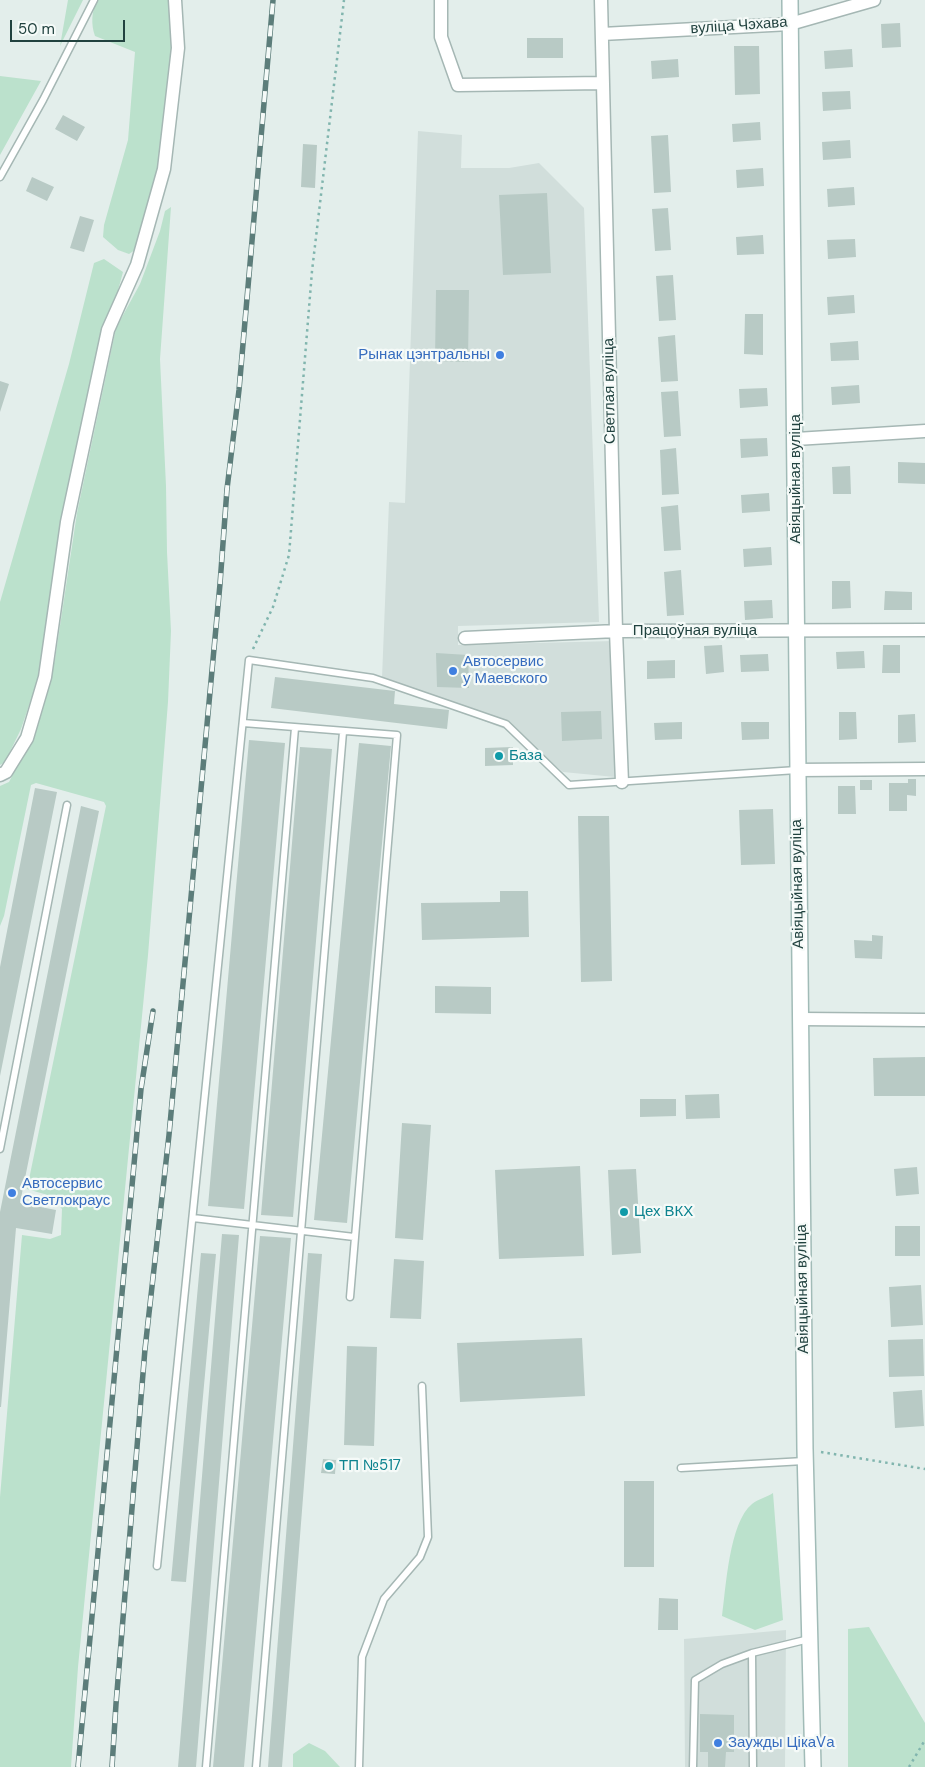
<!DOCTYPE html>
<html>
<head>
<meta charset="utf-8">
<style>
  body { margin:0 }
  #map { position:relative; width:925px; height:1767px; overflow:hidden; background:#e3eeeb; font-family:"DM Sans",sans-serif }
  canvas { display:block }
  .scale { position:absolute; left:10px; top:20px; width:115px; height:22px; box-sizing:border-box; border:2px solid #21423f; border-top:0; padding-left:6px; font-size:15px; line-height:18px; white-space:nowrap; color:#21423f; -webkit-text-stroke:4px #f5faf8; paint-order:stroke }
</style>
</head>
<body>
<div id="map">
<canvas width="925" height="1767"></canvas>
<div class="scale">50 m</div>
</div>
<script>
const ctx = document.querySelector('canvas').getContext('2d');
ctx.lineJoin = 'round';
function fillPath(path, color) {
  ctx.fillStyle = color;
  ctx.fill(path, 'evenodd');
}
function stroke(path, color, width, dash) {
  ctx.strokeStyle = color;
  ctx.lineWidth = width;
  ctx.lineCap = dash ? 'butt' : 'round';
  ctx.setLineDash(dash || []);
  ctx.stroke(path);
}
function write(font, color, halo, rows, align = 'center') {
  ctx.font = font + ' "DM Sans",sans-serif';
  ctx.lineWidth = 4.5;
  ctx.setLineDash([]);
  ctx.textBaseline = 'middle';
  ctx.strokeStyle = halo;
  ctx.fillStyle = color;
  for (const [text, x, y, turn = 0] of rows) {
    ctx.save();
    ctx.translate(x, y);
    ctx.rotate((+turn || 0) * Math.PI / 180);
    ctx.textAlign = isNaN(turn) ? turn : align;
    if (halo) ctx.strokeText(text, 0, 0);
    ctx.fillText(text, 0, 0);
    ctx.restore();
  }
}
const built = new Path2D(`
  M418 131 462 135 461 168H509L539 163 584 208 599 622 458 626V645L614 641 615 777 563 772 515 733 453 709 382 678 389 502 405 503Z
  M786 1630 785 1767H685L684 1639Z`);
const green = new Path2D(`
  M68 0H83L60 46Z
  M98 0H168L173 39 161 166 138 248 129 254 118 250 103 237 104 225 128 140 135 52 95 36C91 25 91 10 98 0Z
  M0 76 41 81 0 155Z
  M171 207 160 359 166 486 167 552 171 631 168 702 148 955 78 1667 71 1767H0V1497L22 1235 50 1239 61 1235 62 1209 51 1196 27 1189 106 806 104 802 36 783 31 785 4 916 0 926V786L9 782 38 725 55 659 77 513 116 328 140 284 160 231 165 211Z
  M104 259 123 272 78 438 37 682 21 729 5 762 0 765V602L69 364 94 263Z
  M773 1493 783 1620 755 1630 722 1616C726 1588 729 1523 752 1504 758 1499 767 1497 773 1493Z
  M869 1627 925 1723V1767H848V1629Z
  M309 1743 325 1751 340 1767H293V1754Z`);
const building = new Path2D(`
  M900 23 901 47 882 48 881 24Z
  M527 38H563V58H527Z
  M734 46H759L760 94 735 95Z
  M852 49 853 67 825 69 824 51Z
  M678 59 679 77 652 79 651 61Z
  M850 91 851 109 823 111 822 92Z
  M63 115 85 127 77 141 55 129Z
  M760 122 761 140 733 142 732 124Z
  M668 135 671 192 654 193 651 136Z
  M850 140 851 158 823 160 822 142Z
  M303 144 317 145 315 188 301 187Z
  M763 168 764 186 737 188 736 170Z
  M32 177 54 187 47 201 26 191Z
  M854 187 855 205 828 207 827 189Z
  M547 193 551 273 503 275 499 195Z
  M668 208 671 250 655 251 652 209Z
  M80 216 94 220 84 252 70 248Z
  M763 235 764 254 737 255 736 237Z
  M855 239 856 257 828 259 827 240Z
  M673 275 676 320 659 321 656 276Z
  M436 290H469L468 362 435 361Z
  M854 295 855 313 828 315 827 297Z
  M745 314H763V355L744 354Z
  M675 335 678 381 661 382 658 337Z
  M858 341 859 360 831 361 830 343Z
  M0 381 9 384 0 412Z
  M859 385 860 403 832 405 831 387Z
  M767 388 768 406 740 408 739 389Z
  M678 391 681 436 664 437 661 392Z
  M767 438 768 456 741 458 740 439Z
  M676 448 679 494 662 495 660 450Z
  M898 462 925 463V484L898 483Z
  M850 466 851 494H833L832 467Z
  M769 493 770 511 742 513 741 495Z
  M678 505 681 550 664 551 661 507Z
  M771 547 772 565 744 567 743 549Z
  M681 570 684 615 667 616 664 572Z
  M832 581H850L851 608 832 609Z
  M885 591 912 592V610H884Z
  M772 600 773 618 745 620 744 601Z
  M722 645 724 672 706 674 704 646Z
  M883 645H900V673H882Z
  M864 651 865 668 837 669 836 652Z
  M436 653 468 655 469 688 437 687Z
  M768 654 769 671 741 672 740 655Z
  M675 660V678L647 679V661Z
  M275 677 395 691 394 704 449 710 447 729 271 708Z
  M601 711 602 739 562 741 561 712Z
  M839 712H856L857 739 839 740Z
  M915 714 916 742 898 743V715Z
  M682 722V739L655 740 654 723Z
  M741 722H769V739L742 740Z
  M249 740 285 743 244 1209 208 1206Z
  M359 743 391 746 347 1223 314 1220Z
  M300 747 332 749 293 1217 261 1215Z
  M513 747V765L485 766V748Z
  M908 779H916V796L907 795V811H889V783H908Z
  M860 780H872V790H860Z
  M838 786H855L856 814H838Z
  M35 788 57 792 0 1076V967Z
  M81 806 99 811 20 1203 56 1210 52 1234 16 1228 1 1407H0V1212Z
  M773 809 775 864 741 865 739 810Z
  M578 816H609L612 981 581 982Z
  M500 891H528L529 937 422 940 421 903 500 902Z
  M872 935 883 936 882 959 855 958 854 940 872 941Z
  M435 986 491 987V1014L435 1013Z
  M925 1057V1096H874L873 1058Z
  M719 1094 720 1118 686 1119 685 1095Z
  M640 1099H676V1116L640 1117Z
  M402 1123 431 1125 423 1240 395 1238Z
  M580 1166 584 1256 499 1259 495 1170Z
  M917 1167 919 1194 896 1196 894 1169Z
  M636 1169 641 1253 612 1255 608 1170Z
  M895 1226H920V1256H895Z
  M222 1234 239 1235 196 1767H178Z
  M260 1236 291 1238 244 1767H213Z
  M201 1253 216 1254 186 1582 171 1581Z
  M308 1253 322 1254 282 1767H268Z
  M394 1259 424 1261 421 1319 390 1318Z
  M921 1285 923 1325 891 1327 889 1287Z
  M582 1338 585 1396 460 1402 457 1343Z
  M923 1339 924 1376 889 1377 888 1340Z
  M347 1346 377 1347 374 1446 344 1445Z
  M922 1390 924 1426 895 1428 893 1392Z
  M323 1459 336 1460 335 1474 321 1473Z
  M624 1481H654V1567H624Z
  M659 1598 678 1599V1630H658Z
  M700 1714 734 1715V1752H726L725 1767H708V1752H700Z`);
const path = new Path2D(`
  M253 649 273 607 289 555 312 271 344 0
  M821 1452 925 1469
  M909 1767 925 1740`);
const lane = new Path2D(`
  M0 177 43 100 94 0
  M243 723 397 735 350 1297
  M0 1149 67 805
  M193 1218 354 1237
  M681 1468 804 1461
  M157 1566 249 660 373 678 506 724 569 785 797 770
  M206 1767 295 728
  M256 1767 343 732
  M359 1767 362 1657 384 1599 420 1557 428 1537 422 1386
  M693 1767 695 1680 722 1664 752 1653
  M753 1767 752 1653 809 1639`);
const street = new Path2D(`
  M441 0V37L458 85 603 83
  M601 0 616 631 622 782
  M602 34 790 24 874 0
  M796 439 925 431
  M465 638 616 631 925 630
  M797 770 925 769
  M0 775 6 772 27 738 45 677 67 522 108 330 137 265 164 169 178 48 175 0
  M800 1019 925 1020`);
const secondary = new Path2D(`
  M790 0 805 1449 813 1767`);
const rail = new Path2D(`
  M78 1767 141 1089 153 1011
  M112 1767 116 1704 145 1349 169 1135 220 584 227 489 239 390 273 0`);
const markers = [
  [500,355,5,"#3f7fe0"],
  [453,671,5,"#3f7fe0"],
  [499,756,5,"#0f9aa8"],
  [12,1193,5,"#3f7fe0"],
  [624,1212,5,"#0f9aa8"],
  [329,1466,5,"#0f9aa8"],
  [718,1743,5,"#3f7fe0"]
];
const streetNames = [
  ["вуліца Чэхава",739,26,-4],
  ["Светлая вуліца",610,391,-91],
  ["Авіяцыйная вуліца",796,479,-90],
  ["Працоўная вуліца",695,631],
  ["Авіяцыйная вуліца",798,884,-91],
  ["Авіяцыйная вуліца",803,1289,-91]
];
const shopNames = [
  ["Рынак цэнтральны",490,355,"right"],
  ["Автосервис",463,662],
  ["у Маевского",463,679],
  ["Автосервис",22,1184],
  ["Светлокраус",22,1201],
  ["Заужды ЦікаVа",728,1743]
];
const cultureNames = [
  ["База",509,756],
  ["Цех ВКХ",634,1212],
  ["ТП №517",339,1466]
];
fillPath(built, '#d1dedb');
fillPath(green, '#bbe1cc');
fillPath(building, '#b8cac5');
stroke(lane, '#a5b7b4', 9);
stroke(street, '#a5b7b4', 15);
stroke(secondary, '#a1bbb7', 18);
stroke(path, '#81b5ae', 2.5, [2.5, 4]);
stroke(lane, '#fff', 6);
stroke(street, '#fff', 12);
stroke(secondary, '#fff', 15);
stroke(rail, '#5c7d7a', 5.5);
stroke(rail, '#f5faf8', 4, [11]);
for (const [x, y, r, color] of markers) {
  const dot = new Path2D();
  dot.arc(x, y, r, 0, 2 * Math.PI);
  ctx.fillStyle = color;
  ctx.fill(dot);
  stroke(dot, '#f5faf8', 2);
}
write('15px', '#21423f', '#f5faf8', streetNames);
write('15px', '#366cbe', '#f5faf8', shopNames, 'left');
write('15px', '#0d838f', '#f5faf8', cultureNames, 'left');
</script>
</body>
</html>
